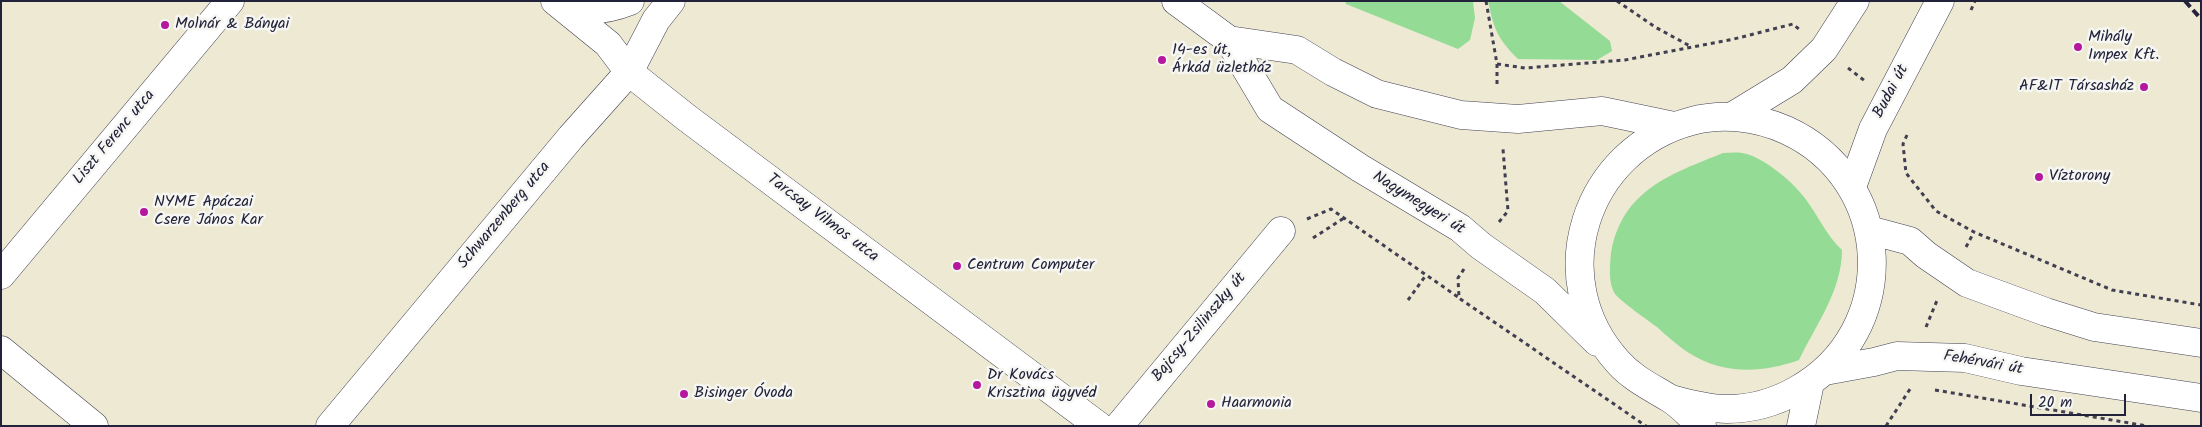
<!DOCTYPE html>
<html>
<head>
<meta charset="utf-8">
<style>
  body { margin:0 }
  #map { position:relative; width:2202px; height:427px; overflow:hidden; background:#eee9d2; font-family:Kalam,sans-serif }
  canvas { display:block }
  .frame { position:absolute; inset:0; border:2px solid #22223b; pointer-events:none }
  .scale { position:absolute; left:2030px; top:394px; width:96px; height:22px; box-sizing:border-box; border:2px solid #22223b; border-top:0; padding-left:6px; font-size:15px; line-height:18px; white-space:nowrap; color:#22223b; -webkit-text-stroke:4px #f6f6f2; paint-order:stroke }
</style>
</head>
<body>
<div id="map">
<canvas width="2202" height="427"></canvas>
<div class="frame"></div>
<div class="scale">20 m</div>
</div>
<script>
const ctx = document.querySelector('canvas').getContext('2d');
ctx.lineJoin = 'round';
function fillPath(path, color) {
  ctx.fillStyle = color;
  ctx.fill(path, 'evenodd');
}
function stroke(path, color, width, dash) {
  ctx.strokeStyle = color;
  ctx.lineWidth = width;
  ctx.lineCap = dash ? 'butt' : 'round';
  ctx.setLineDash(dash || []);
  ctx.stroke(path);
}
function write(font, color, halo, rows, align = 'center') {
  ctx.font = font + ' Kalam,sans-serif';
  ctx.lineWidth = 5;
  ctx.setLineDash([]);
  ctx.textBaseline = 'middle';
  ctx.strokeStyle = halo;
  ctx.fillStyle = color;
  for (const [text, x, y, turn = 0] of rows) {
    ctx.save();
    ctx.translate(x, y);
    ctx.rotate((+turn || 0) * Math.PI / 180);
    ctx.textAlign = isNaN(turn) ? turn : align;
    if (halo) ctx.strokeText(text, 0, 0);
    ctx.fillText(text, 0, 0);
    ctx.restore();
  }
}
const green = new Path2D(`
  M1345 1H1473L1475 18 1470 40 1458 49 1346 4Z
  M1488 1H1559L1610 41 1612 51 1597 60 1518 59C1497 38 1494 29 1488 1Z
  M1723 153C1729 153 1736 152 1742 153 1762 156 1792 181 1804 197 1818 215 1826 235 1842 250 1842 290 1816 325 1799 360 1763 373 1723 375 1689 353 1678 346 1667 336 1657 327 1646 319 1623 303 1615 294 1608 284 1610 265 1611 253 1622 190 1671 174 1723 153Z`);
const path = new Path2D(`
  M1486 1 1497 64V88
  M1617 1 1655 27 1690 46
  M1971 10 1975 1
  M1497 64 1525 68 1625 60 1734 39 1793 24 1800 30
  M1848 68 1865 81
  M1907 135 1903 144 1906 173 1936 211 1974 232 2112 290 2201 305
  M1307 219 1331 209 1458 297
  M1499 222 1508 211 1503 149
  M1313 238 1344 218
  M1966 247 1974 232
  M1464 269 1458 278 1459 298 1646 426
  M1408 300 1426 275
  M1926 327 1938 298
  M1935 390 2147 426
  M1886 426 1912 386`);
const street = new Path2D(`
  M555 1 608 44 629 72 687 118 1099 426
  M564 8C587 12 608 10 630 1
  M1733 116 1792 80 1824 49 1855 1
  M1852 187 1873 129 1940 1
  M1 275 230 1
  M1 350 94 426
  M330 426 571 137 629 72 656 20 671 1
  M1119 426 1281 231`);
const primary = new Path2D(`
  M1176 1 1229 40 1270 109 1360 168 1460 228 1481 246 1545 291 1597 342
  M1229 40 1297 50 1333 72 1377 94 1461 115 1518 119 1602 111 1674 126
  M1869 230 1910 241 1926 255 1967 283 2046 312 2094 327 2201 343
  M1825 371 1874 362 1897 356 1965 358 2021 371 2201 398
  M1671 399C1689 404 1708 409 1727 409 1752 409 1776 402 1797 390 1901 332 1896 180 1786 130 1757 117 1723 113 1692 121 1585 149 1542 278 1618 362 1632 378 1651 387 1669 398 1681 405 1691 417 1702 426
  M1801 426 1810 383`);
const rail = new Path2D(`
  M2185 1 2201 19`);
const markers = [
  [165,25,5,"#b5179e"],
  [2078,47,5,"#b5179e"],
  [1162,60,5,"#b5179e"],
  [2144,87,5,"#b5179e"],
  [2039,177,5,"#b5179e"],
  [144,212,5,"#b5179e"],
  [957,266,5,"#b5179e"],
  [977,385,5,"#b5179e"],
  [684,394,5,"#b5179e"],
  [1211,404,5,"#b5179e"]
];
const poiNames = [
  ["Molnár & Bányai",175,25],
  ["Mihály",2088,38],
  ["Impex Kft.",2088,56],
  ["14-es út,",1172,51],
  ["Árkád üzletház",1172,69],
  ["AF&IT Társasház",2134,87,"right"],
  ["Víztorony",2049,177],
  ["NYME Apáczai",154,203],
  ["Csere János Kar",154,221],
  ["Centrum Computer",967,266],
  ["Dr Kovács",987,376],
  ["Krisztina ügyvéd",987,394],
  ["Bisinger Óvoda",694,394],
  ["Haarmonia",1221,404]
];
const streetNames = [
  ["Budai út",1892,92,-62],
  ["Liszt Ferenc utca",115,138,-50],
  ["Nagymegyeri út",1418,204,32],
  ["Schwarzenberg utca",505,216,-50],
  ["Tarcsay Vilmos utca",822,219,37],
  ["Bajcsy-Zsilinszky út",1200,328,-50],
  ["Fehérvári út",1983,364,10]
];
fillPath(green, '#94db95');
stroke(street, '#414052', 29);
stroke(primary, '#414052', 29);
stroke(path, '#414052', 3, [4, 4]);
stroke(street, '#fff', 28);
stroke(primary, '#fff', 28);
stroke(rail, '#22223b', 4, [8, 4]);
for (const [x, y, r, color] of markers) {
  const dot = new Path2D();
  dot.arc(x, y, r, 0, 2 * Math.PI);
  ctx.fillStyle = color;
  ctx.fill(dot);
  stroke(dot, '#f6f6f2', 2);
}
write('16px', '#22223b', '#f6f6f2', poiNames, 'left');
write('16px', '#22223b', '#f6f6f2', streetNames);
</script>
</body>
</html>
